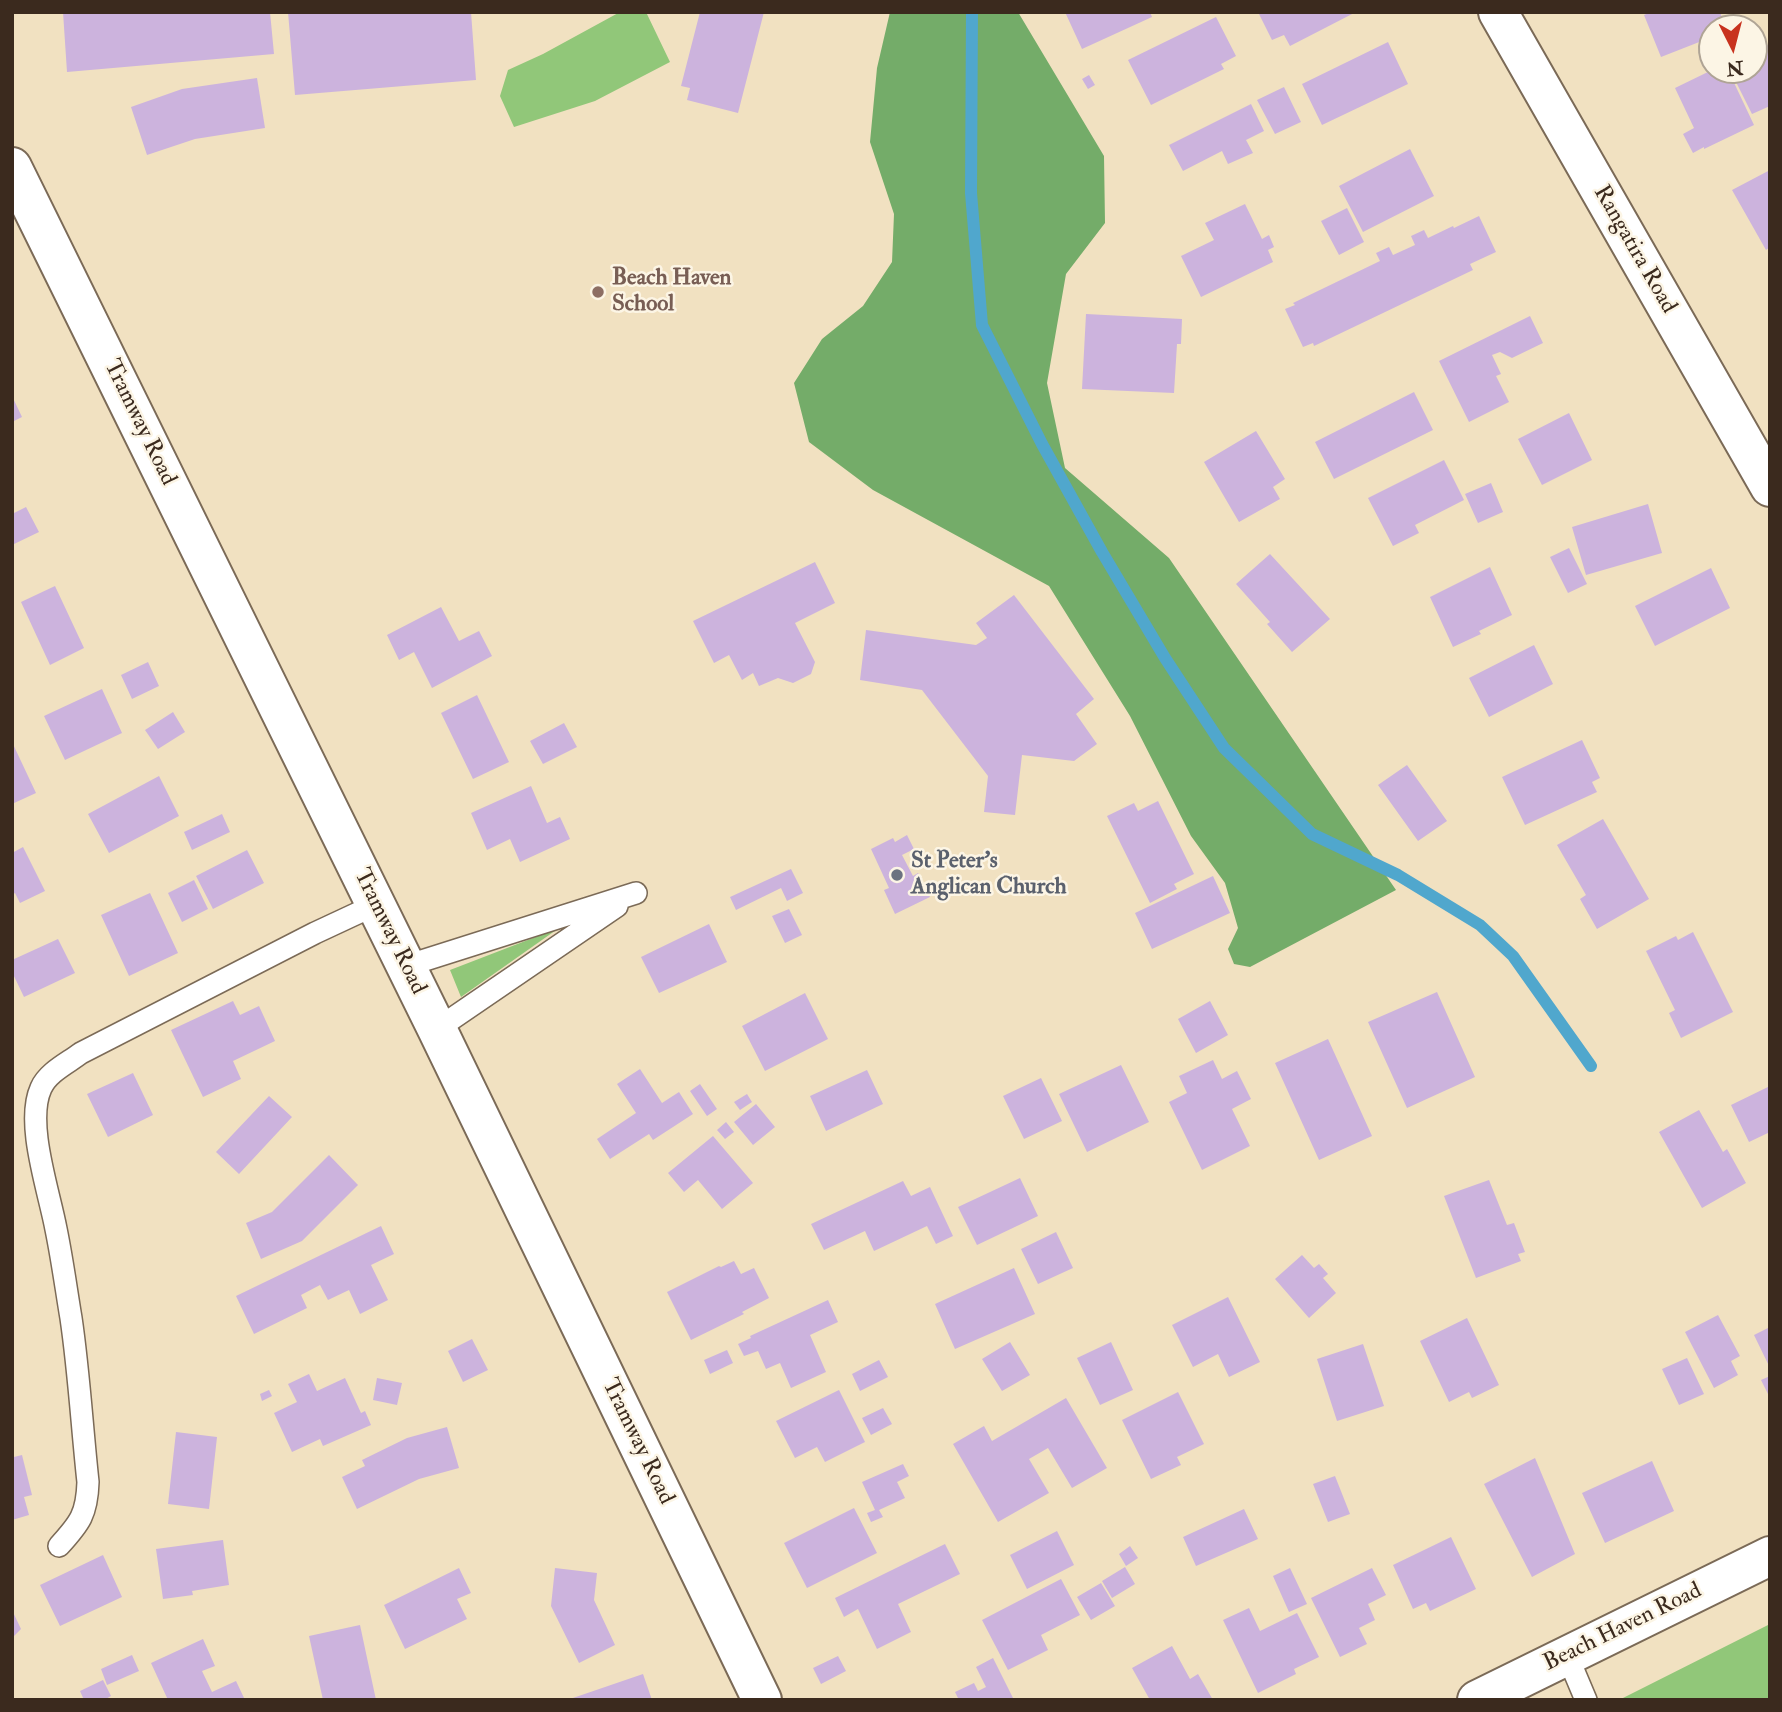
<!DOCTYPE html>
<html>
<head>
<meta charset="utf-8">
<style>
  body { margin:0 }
  #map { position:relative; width:1782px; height:1712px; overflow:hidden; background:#f1e1c1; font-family:"IM FELL Double Pica",serif }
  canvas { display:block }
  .frame { position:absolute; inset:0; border:14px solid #3b2a1e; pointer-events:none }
  .north { position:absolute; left:1698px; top:14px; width:70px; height:70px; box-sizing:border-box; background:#fcf5e5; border:2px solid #afa495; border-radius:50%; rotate:174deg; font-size:19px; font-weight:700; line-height:28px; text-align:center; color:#3b2a1e }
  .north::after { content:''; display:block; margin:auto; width:24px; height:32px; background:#c8321e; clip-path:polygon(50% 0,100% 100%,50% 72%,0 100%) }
</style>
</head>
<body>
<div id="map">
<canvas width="1782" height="1712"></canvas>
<div class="frame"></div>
<div class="north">N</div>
</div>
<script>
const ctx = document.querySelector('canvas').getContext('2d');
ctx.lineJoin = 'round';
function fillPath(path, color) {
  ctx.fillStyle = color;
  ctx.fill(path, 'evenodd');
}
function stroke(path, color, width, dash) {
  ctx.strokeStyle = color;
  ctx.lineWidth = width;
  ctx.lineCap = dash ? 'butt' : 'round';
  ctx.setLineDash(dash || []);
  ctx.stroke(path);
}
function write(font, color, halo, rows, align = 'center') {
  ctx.font = font + ' "IM FELL Double Pica",serif';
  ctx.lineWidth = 5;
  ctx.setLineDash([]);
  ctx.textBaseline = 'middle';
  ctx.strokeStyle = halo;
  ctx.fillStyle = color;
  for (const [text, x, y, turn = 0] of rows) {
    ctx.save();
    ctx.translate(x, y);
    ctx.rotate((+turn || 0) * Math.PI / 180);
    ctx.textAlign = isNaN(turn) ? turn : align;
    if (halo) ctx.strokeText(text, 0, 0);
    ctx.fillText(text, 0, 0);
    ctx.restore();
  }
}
const green = new Path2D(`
  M620 12H646L670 62 595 101 514 127 500 96 508 70 543 54Z
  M559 928 461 997 450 970Z
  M1770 1624V1700H1619Z`);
const forest = new Path2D(`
  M890 12H1018L1104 156 1105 223 1066 274 1047 383 1065 468 1169 558 1396 890 1250 967 1234 964 1228 949 1238 928 1225 883 1191 836 1130 716 1049 586 873 490 809 442 794 383 822 339 863 306 892 262 894 214 870 142 877 68Z`);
const stream = new Path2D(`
  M972 12 971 193 982 325 1042 444 1102 552 1165 658 1224 748 1312 834 1398 875 1480 925 1513 956 1591 1066`);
const building = new Path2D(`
  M63 12H270L274 54 67 72Z
  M288 12H471L476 80 295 95Z
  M700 12H764L738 113 687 100 690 88 681 86Z
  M1065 12H1150L1152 17 1082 49Z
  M1258 12H1356L1290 46 1284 35 1272 40Z
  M1651 12H1720L1726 28H1712V37L1661 57 1644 15Z
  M1216 17 1236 56 1221 64 1224 69 1151 105 1128 60Z
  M1388 42 1408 84 1322 125 1302 84Z
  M1770 44V106L1752 114 1730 70H1754V52Z
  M1712 70H1728L1754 125 1704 149V147L1693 153 1683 134 1694 128 1675 88Z
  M1089 75 1095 85 1088 89 1082 79Z
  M257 78 265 128 195 139 147 155 131 107 182 89Z
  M1284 87 1301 122 1275 134 1257 100Z
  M1251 104 1264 131 1246 140 1253 153 1228 164 1222 151 1183 171 1169 145Z
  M1410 149 1434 196 1363 232 1339 186Z
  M1770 170V247L1766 250 1732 190Z
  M1245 204 1262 239 1269 235 1274 247 1268 250 1273 262 1201 297 1181 256 1214 240 1205 223Z
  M1347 208 1364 242 1339 255 1321 221Z
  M1479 216 1496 252 1470 264 1473 270 1314 346 1313 343 1303 347 1285 309 1295 305 1293 303 1380 261 1376 253 1389 247 1393 255 1415 245 1411 236 1424 230 1428 238 1453 226 1454 228Z
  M1086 314 1182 319 1181 344H1177L1174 393 1082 389Z
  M1530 316 1543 343 1512 358 1500 352 1492 355 1501 374 1496 376 1509 402 1469 422 1439 361Z
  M1414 392 1433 430 1334 479 1315 442Z
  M12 396 22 417 12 422Z
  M1569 413 1592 460 1542 485 1518 439Z
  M1256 431 1285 479 1273 487 1280 499 1239 522 1204 462Z
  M1444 460 1464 500 1415 525 1419 533 1393 546 1368 498Z
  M1491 483 1503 512 1478 523 1465 494Z
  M1648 504 1662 553 1586 575 1572 527Z
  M26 507 39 532 12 545V514Z
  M1569 548 1587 584 1568 593 1550 557Z
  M1270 554 1330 619 1292 652 1267 624 1270 622 1236 584Z
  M815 562 835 603 795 623 815 662 811 674 793 683 778 678 759 686 753 673 742 680 729 655 714 663 693 621Z
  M1490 567 1512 615 1479 631 1481 634 1453 647 1430 597Z
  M1711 568 1730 608 1655 646 1635 606Z
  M55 586 84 648 50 665 21 602Z
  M1014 595 1094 699 1076 714 1097 744 1074 761 1022 755 1015 815 984 812 988 776 922 690 860 680 866 630 976 645 987 638 976 623Z
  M441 607 459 641 479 631 492 656 432 688 414 652 399 660 387 635Z
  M1534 645 1553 684 1489 717 1469 678Z
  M148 662 159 686 132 699 121 675Z
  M102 689 122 733 65 760 44 716Z
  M477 695 509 762 473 779 441 713Z
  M173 712 185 732 158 749 145 730Z
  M564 723 577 747 543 764 530 741Z
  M1582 740 1600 778 1592 782 1597 792 1525 825 1502 777Z
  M12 742 36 793 12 804Z
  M1407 765 1447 821 1418 841 1378 785Z
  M159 776 179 816 109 853 88 814Z
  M531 786 547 823 560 817 570 839 520 862 510 839 487 850 471 813Z
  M1158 801 1194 874 1174 884 1177 889 1150 903 1107 816 1134 803 1138 811Z
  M222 814 230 832 192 850 184 832Z
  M1603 819 1649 899 1597 929 1580 899 1586 895 1557 845Z
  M907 835 914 849 902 855 913 876 918 873 930 897 895 914 884 890 889 888 871 849 893 838 895 842Z
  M23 847 45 891 20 903 15 893 12 895V853Z
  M247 850 264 883 213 909 196 876Z
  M791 869 803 893 787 901 781 888 736 910 730 897Z
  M1213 876 1230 913 1152 949 1135 913Z
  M194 880 208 909 182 922 168 893Z
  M150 893 178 953 129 976 101 915Z
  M789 909 802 935 785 943 772 916Z
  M709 924 727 962 659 993 641 957Z
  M1693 932 1733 1012 1681 1038 1669 1013 1675 1010 1646 951 1676 936 1678 940Z
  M58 939 75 973 24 997 12 972V960Z
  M1437 992 1475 1077 1407 1108 1368 1022Z
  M805 993 828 1039 765 1071 742 1026Z
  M233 1001 240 1015 259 1006 275 1041 233 1061 241 1079 203 1097 171 1030Z
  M1210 1001 1228 1035 1196 1053 1178 1019Z
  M1328 1039 1372 1136 1319 1160 1275 1063Z
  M1213 1060 1222 1079 1237 1071 1251 1099 1232 1109 1250 1146 1202 1170 1169 1102 1187 1093 1179 1076Z
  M1121 1065 1149 1122 1087 1152 1059 1094Z
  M640 1069 662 1103 679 1092 693 1114 653 1140 649 1134 610 1159 597 1139 636 1113 617 1084Z
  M867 1070 883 1104 826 1131 810 1096Z
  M133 1073 153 1115 108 1137 87 1094Z
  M1041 1078 1062 1121 1024 1139 1003 1096Z
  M700 1084 717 1109 707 1116 690 1091Z
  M1770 1086V1132L1749 1142 1731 1105Z
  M747 1094 752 1102 740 1110 734 1102Z
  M269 1096 292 1117 239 1174 216 1152Z
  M756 1104 775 1127 753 1145 734 1122Z
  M1699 1110 1723 1152 1727 1149 1746 1183 1702 1208 1659 1132Z
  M726 1122 734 1132 725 1139 717 1130Z
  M713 1136 753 1183 722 1209 698 1180 684 1192 668 1173Z
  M329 1155 358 1185 302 1241 261 1259 246 1223 272 1212Z
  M1020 1178 1038 1216 977 1245 958 1207Z
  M1489 1180 1507 1225 1514 1223 1525 1252 1518 1254 1521 1261 1476 1278 1444 1196Z
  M903 1181 911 1196 930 1187 953 1236 936 1244 927 1226 874 1251 865 1231 824 1250 811 1224Z
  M381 1226 394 1254 371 1265 388 1300 360 1314 349 1290 328 1300 320 1285 301 1295 307 1308 254 1334 236 1296Z
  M1056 1232 1073 1268 1038 1284 1021 1249Z
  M1302 1255 1314 1268 1319 1264 1328 1274 1323 1278 1336 1293 1309 1318 1275 1279Z
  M734 1261 741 1274 754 1268 769 1298 742 1312 744 1314 691 1340 667 1292 719 1266 721 1267Z
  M1014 1268 1035 1314 955 1349 935 1304Z
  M1228 1297 1260 1362 1229 1377 1218 1354 1193 1367 1172 1325Z
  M828 1300 838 1322 810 1335 826 1372 791 1388 780 1363 766 1369 758 1351 744 1356 738 1344 751 1338 750 1336Z
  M1718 1315 1740 1356 1731 1361 1738 1375 1714 1388 1685 1332Z
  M1467 1318 1499 1385 1472 1398 1469 1392 1449 1402 1420 1341Z
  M1770 1327V1368L1754 1335Z
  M472 1339 488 1370 463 1382 448 1351Z
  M1010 1342 1030 1375 1002 1391 982 1359Z
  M1111 1342 1133 1390 1100 1405 1077 1358Z
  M1363 1344 1384 1406 1337 1421 1317 1359Z
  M727 1350 733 1363 710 1374 704 1360Z
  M1687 1358 1704 1394 1679 1405 1662 1369Z
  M879 1360 888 1377 860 1391 852 1374Z
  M309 1374 317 1391 345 1378 361 1413 365 1411 371 1425 323 1446 320 1439 292 1452 274 1413 297 1402 288 1384Z
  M1770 1376V1398L1761 1380Z
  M377 1378 402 1383 397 1405 373 1400Z
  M269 1390 272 1396 262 1401 260 1394Z
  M839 1390 865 1442 825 1462 817 1447 795 1458 776 1421Z
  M1178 1392 1204 1444 1177 1457 1181 1465 1151 1479 1122 1420Z
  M1066 1398 1107 1468 1072 1488 1048 1448 1029 1459 1049 1493 998 1522 953 1444 984 1426 992 1441Z
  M883 1408 892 1424 871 1435 862 1418Z
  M447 1427 459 1468 419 1479 357 1509 342 1477 365 1466 362 1460 407 1438Z
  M176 1432 217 1437 209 1509 168 1504Z
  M12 1452 14 1457 22 1455 32 1495 24 1497 29 1515 12 1520Z
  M1535 1458 1575 1554 1532 1577 1484 1484Z
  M1652 1461 1674 1511 1605 1543 1582 1493Z
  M903 1464 909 1476 897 1482 905 1498 879 1510 883 1517 871 1522 867 1513 875 1510 862 1482Z
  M1335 1476 1350 1514 1328 1522 1313 1484Z
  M854 1508 877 1553 807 1588 784 1543Z
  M1244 1509 1258 1539 1196 1566 1183 1537Z
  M1057 1531 1074 1565 1027 1589 1010 1555Z
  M1451 1537 1476 1589 1430 1611 1426 1603 1413 1609 1393 1565Z
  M223 1540 229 1585 192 1591 193 1595 163 1599 156 1549Z
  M945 1544 960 1574 898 1604 911 1632 877 1649 858 1609 844 1617 835 1598Z
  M1130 1546 1138 1558 1126 1566 1119 1554Z
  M103 1555 122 1597 60 1626 40 1585Z
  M1125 1567 1135 1584 1112 1598 1102 1581Z
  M459 1568 471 1593 457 1599 467 1619 405 1649 384 1605Z
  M555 1568 597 1573 594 1600 615 1645 579 1663 551 1606Z
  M1290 1568 1307 1604 1289 1612 1273 1576Z
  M1372 1568 1386 1595 1368 1604 1375 1620 1359 1628 1367 1644 1340 1657 1311 1598Z
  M1061 1579 1080 1615 1041 1635 1048 1650 1008 1670 982 1620Z
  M1101 1583 1115 1606 1091 1620 1077 1597Z
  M1249 1608 1260 1631 1297 1613 1319 1657 1294 1669 1296 1674 1258 1693 1223 1620Z
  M12 1610 21 1629 12 1638Z
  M360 1625 376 1700H323L309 1636Z
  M203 1639 215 1666 202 1671 212 1692 236 1681 245 1700H168L151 1663Z
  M1172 1646 1190 1679 1198 1674 1213 1700H1150L1132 1668Z
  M132 1655 139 1671 107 1685 101 1669Z
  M838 1656 846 1671 821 1684 813 1668Z
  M993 1658 1014 1700H959L955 1692 974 1683 978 1691 986 1687 976 1667Z
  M643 1674 652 1700H570V1699Z
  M103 1680 111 1696 104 1700H84L80 1691Z`);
const service = new Path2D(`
  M406 966 636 893
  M437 1029 617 906
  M59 1546C80 1523 87 1514 88 1482 82 1427 79 1372 71 1318 66 1288 62 1258 56 1229 49 1191 25 1123 41 1088 48 1072 68 1063 81 1053L315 933 375 905
  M1567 1655 1586 1700`);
const minor = new Path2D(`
  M12 167 437 1029 762 1700`);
const secondary = new Path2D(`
  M1498 12 1770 487
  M1477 1700 1770 1556`);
const markers = [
  [598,292,7,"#8d6e63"],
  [897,875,7,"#6b7280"]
];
const streetNames = [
  ["Rangatira Road",1634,250,60],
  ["Tramway Road",139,423,64],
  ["Tramway Road",389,932,64],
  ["Tramway Road",637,1442,64],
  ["Beach Haven Road",1623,1628,-26]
];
const educationNames = [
  ["Beach Haven",612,279],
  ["School",612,305]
];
const worshipNames = [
  ["St Peter's",911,862],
  ["Anglican Church",911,888]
];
fillPath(green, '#91c779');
fillPath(forest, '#74ac69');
stroke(stream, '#50a7cd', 12);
fillPath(building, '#ccb3dd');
stroke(service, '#7b6a57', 24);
stroke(minor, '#7b6a57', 42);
stroke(secondary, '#7b6a57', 42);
stroke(service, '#fff', 21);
stroke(minor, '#fff', 38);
stroke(secondary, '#fff', 38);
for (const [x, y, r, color] of markers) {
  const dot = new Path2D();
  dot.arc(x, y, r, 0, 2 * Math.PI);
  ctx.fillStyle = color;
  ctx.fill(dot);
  stroke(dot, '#fcf5e5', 2.5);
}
write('23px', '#3b2a1e', '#fcf5e5', streetNames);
write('bold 23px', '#785e54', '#fcf5e5', educationNames, 'left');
write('bold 23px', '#5b616d', '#fcf5e5', worshipNames, 'left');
</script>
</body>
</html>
